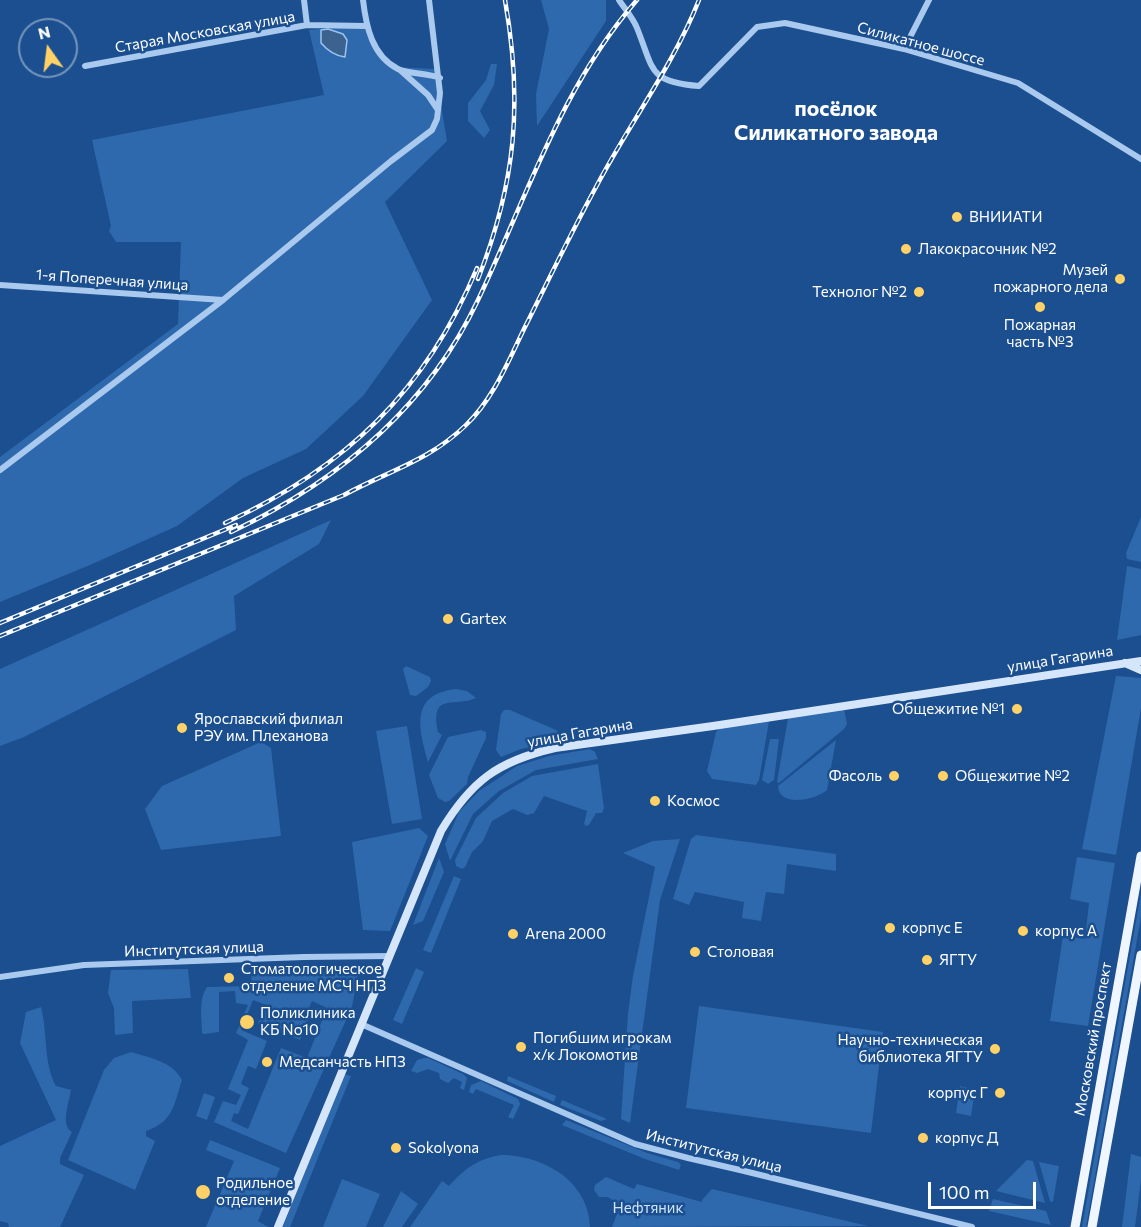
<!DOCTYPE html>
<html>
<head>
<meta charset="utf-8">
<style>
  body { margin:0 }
  #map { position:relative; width:1141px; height:1227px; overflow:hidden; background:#1b4f8f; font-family:Commissioner,sans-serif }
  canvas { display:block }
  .north { position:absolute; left:18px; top:18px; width:60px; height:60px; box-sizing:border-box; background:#1b4f8f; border:2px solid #7695bc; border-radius:50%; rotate:346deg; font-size:16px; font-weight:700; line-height:24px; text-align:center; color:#fff }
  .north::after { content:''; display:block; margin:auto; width:21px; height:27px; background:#ffd166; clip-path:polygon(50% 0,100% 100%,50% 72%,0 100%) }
  .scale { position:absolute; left:928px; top:1182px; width:108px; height:27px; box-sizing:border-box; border:3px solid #fff; border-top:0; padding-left:8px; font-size:18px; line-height:21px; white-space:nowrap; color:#fff; -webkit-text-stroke:4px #1b4f8f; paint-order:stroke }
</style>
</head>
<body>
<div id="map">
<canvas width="1141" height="1227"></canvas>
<div class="north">N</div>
<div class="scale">100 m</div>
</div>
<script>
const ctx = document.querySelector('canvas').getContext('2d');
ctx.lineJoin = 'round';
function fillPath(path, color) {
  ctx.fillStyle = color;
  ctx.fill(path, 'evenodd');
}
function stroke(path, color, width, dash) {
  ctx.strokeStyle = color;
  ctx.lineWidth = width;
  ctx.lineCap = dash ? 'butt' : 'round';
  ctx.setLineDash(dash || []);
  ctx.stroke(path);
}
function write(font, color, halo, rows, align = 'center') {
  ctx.font = font + ' Commissioner,sans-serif';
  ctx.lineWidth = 5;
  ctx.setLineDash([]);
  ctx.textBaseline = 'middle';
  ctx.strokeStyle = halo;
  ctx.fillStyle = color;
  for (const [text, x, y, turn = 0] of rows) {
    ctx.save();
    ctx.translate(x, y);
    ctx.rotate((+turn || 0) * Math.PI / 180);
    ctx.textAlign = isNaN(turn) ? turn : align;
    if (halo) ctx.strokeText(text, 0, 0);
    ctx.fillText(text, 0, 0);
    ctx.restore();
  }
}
const green = new Path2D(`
  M541 0H606V21L537 126 536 94 549 29Z
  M365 25 374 43 394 67 435 69 447 141 385 202 432 300 363 396 306 449 243 478 177 526 90 565 0 602V457L178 324 181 242H116L109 231 111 226 92 140 324 95 309 30Z
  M491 64H497L494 85 480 111 490 130 484 138 468 121V103L486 80Z
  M1141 517V562L1127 559 1126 553Z
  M331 520 319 544 234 596 236 630 24 737 0 746V669Z
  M1127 566 1141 569V635L1117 640Z
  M406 666 430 677 431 681 428 687 416 696 410 695 403 669Z
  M1116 676 1141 678V708L1116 855 1082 849Z
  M456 689 467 691 476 698C454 708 430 691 438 732L442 735 428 762C419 729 409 694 456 689Z
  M844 709 847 724 844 729 779 783 777 782 788 718Z
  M504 710H510L556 730 560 734 559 739 555 742 521 749 501 757 496 750 501 714Z
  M769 721 759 780 756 785 712 779 707 771 716 732 721 727Z
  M407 726 422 819 392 824 376 731Z
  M481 730 486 732V738L468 777 467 784 449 801 445 802 438 798 429 775 448 737Z
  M770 739H779L774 780 768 784 762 780Z
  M836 740 827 790C816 800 779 808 778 786Z
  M261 742 271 748 281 836 161 850 145 809 162 786Z
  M590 749 595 752 598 759 536 770 499 791 473 814 450 861 445 844 459 812 479 791 517 766 549 756Z
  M598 764 604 808 602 813H596L589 825 586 826 584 824 587 811 544 796 534 813 527 815 513 809 492 821 483 841 472 852 465 867 462 869 456 866 455 860 476 818 503 793 532 776Z
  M419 828 428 836 390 931 363 930 352 842Z
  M696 835 836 854V871L787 864 784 894 766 892 761 921 742 918 744 902 695 892 689 905 673 899 691 839Z
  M680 839 660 900 630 1123 621 1119 628 1013 633 976 655 867 623 853 653 841Z
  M1077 857 1115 863 1088 1026 1050 1021 1063 936 1085 939 1089 903 1070 899Z
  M439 858 444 872 423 921 413 925Z
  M454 876 461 879 431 953 423 950Z
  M1141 893V917L1086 1227H1082Z
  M416 968 424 972 402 1024 393 1020Z
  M188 969 191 998 132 1001 133 1033 115 1035 114 1008 108 993 111 970Z
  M251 969 358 973 352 1007 286 1153 214 1122 223 1101 236 1105 241 1095 228 1089 248 1040 236 1033 248 1005 236 1003 235 991 219 992V1032L204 1034 202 1033C202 1019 198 1000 207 987L252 986ZM253 1000 266 1005 258 1023 300 1040 310 1015 307 1013 312 1001 327 1008 307 1058 281 1048 248 1129 231 1121 234 1113 238 1114 249 1088 241 1084 248 1066 256 1069 267 1041 241 1030Z
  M699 1006 883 1032 871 1133 686 1108Z
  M41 1007C48 1034 43 1062 56 1086L71 1090C69 1103 60 1125 72 1132L60 1158V1164L84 1175 60 1227H9L8 1223 0 1221V1146L56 1120 20 1043 26 1012Z
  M131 1052C150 1058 172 1061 182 1080 174 1105 173 1122 146 1131V1136L155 1141 135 1190 68 1160 104 1070 114 1058Z
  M424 1058H428L463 1074 467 1078 464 1090 460 1088 462 1082 454 1078 448 1083 440 1079 439 1073 428 1069 417 1073 411 1071 417 1060Z
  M344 1074 351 1076 290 1227H283Z
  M508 1076 556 1096 554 1102 507 1081Z
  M481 1081 518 1099 520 1104 513 1119 508 1117 514 1105 476 1089 473 1094 469 1092 471 1085Z
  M960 1086 975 1090 971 1116 956 1113Z
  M204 1093 215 1097 207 1120 196 1116Z
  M562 1100 607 1119 601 1121 560 1105Z
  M566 1120 647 1153 678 1162 681 1165 679 1170 645 1159 562 1125Z
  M210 1140 280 1168 258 1221 268 1227H206L234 1161 206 1150Z
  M1131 1154 1141 1157V1180L1135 1227H1122Z
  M501 1155C543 1155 589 1181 590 1227H410L442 1181 449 1186C465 1168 478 1159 501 1155Z
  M1027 1160 1033 1161 1045 1203 996 1191Z
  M1039 1162 1059 1166 1053 1202 1050 1201Z
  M606 1177 634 1189 637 1184 702 1202V1200L712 1189 868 1226 612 1227 618 1211 617 1203 608 1197H599L594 1190 595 1185Z
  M342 1179 380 1194 366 1227H323Z
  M401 1191 418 1204 402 1227H383Z
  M993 1199 1046 1211 1051 1225 989 1211Z`);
const water = new Path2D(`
  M328 29 343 34 347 40 345 57C336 56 327 50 321 43V30Z`);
const street = new Path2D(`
  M304 0 307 25
  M363 0C366 26 372 56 398 69 408 74 427 73 440 78
  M619 0C625 9 633 18 637 28 654 70 648 82 699 86L757 27 785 23 904 49 1018 83 1141 159
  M904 49 929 0
  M85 66 307 25 366 26
  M400 70 428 95 438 110
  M0 285 223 300
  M0 470 223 300 391 161 432 130 437 119 440 93 429 0
  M0 977 84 965 304 957 390 956
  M361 1024 635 1144 688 1158 740 1170 972 1227`);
const secondary = new Path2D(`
  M1125 663 1141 670
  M278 1227 441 831C471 781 498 761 555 748L713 726 1141 661`);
const primary = new Path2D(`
  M1075 1227 1141 856
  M1092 1227 1141 955`);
const rail = new Path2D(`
  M478 279C516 182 523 102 505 0
  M225 523C345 468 426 391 477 268
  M231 532C337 482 427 408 478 300 527 197 561 87 637 0
  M0 623 236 525
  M0 636 344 495C388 471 429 461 466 425 493 399 508 362 524 329 548 281 571 233 596 187 629 124 673 66 699 0`);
const markers = [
  [957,217,6,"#ffd166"],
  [906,249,6,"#ffd166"],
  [1120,279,6,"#ffd166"],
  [919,292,6,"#ffd166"],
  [1040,307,6,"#ffd166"],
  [448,619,6,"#ffd166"],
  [1017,709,6,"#ffd166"],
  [182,728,6,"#ffd166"],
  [894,776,6,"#ffd166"],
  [943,776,6,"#ffd166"],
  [655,801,6,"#ffd166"],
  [890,928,6,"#ffd166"],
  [1023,931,6,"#ffd166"],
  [513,934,6,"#ffd166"],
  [695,952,6,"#ffd166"],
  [927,960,6,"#ffd166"],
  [229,978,6,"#ffd166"],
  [247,1022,8,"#ffd166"],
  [521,1047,6,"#ffd166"],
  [995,1049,6,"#ffd166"],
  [267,1062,6,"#ffd166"],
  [1000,1093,6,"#ffd166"],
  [923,1138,6,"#ffd166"],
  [396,1148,6,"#ffd166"],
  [203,1192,8,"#ffd166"]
];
const streetNames = [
  ["Старая Московская улица",205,32,-10],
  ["Силикатное шоссе",921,44,15],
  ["1-я Поперечная улица",112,280,4],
  ["улица Гагарина",1060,659,-9],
  ["улица Гагарина",580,733,-10],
  ["Институтская улица",194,949,-2],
  ["Московский проспект",1093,1039,-80],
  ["Институтская улица",714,1151,14]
];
const poiNames = [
  ["ВНИИАТИ",969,217],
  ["Лакокрасочник №2",918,249],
  ["Музей",1108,270,"right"],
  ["пожарного дела",1108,287,"right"],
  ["Технолог №2",907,292,"right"],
  ["Пожарная",1040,325,"center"],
  ["часть №3",1040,342,"center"],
  ["Gartex",460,619],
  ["Общежитие №1",1005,709,"right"],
  ["Ярославский филиал",194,719],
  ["РЭУ им. Плеханова",194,736],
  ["Фасоль",882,776,"right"],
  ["Общежитие №2",955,776],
  ["Космос",667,801],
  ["корпус Е",902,928],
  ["корпус А",1035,931],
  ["Arena 2000",525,934],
  ["Столовая",707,952],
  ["ЯГТУ",939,960],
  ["Стоматологическое",241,969],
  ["отделение МСЧ НПЗ",241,986],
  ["Поликлиника",260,1013],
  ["КБ No10",260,1030],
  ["Погибшим игрокам",533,1038],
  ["х/к Локомотив",533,1055],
  ["Научно-техническая",983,1040,"right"],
  ["библиотека ЯГТУ",983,1057,"right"],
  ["Медсанчасть НПЗ",279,1062],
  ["корпус Г",988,1093,"right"],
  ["корпус Д",935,1138],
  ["Sokolyona",408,1148],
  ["Родильное",216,1183],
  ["отделение",216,1200]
];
const parkNames = [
  ["Нефтяник",648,1208]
];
const districtNames = [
  ["посёлок",836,109],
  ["Силикатного завода",836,133]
];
fillPath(green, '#2e69ad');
fillPath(water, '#3c6290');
stroke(water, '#9cc4f0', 1.5);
stroke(street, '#a9c9ee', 6);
stroke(secondary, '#d6e6fa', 8);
stroke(primary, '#f0f6ff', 9);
stroke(rail, '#fff', 4.5);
stroke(rail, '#1b4f8f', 2, [7]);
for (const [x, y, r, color] of markers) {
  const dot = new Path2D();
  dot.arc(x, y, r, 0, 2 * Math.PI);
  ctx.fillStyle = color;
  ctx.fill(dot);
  stroke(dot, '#1b4f8f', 2);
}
write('15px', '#fff', '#1b4f8f', streetNames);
write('15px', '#fff', '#1b4f8f', poiNames, 'left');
write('15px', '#cfe3fa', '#1b4f8f', parkNames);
write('bold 21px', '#fff', '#1b4f8f', districtNames);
</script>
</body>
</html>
